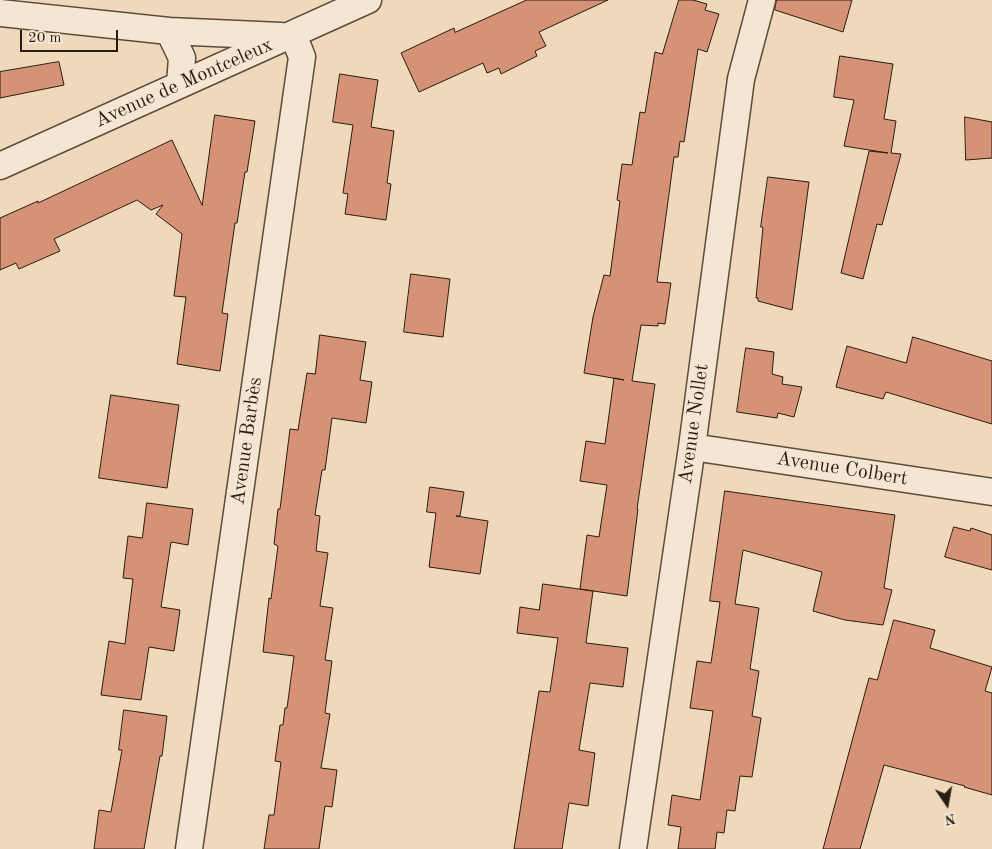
<!DOCTYPE html>
<html>
<head>
<meta charset="utf-8">
<style>
  body { margin:0 }
  #map { position:relative; width:992px; height:849px; overflow:hidden; background:#f0d9bb; font-family:"Old Standard TT",serif }
  canvas { display:block }
  .north { position:absolute; left:922px; top:779px; width:50px; height:50px; -webkit-text-stroke:4px #f5e6d3; paint-order:stroke; rotate:168deg; font-size:14px; font-weight:700; line-height:20px; text-align:center; color:#291c13 }
  .north::after { content:''; display:block; margin:auto; width:18px; height:22px; background:#291c13; clip-path:polygon(50% 0,100% 100%,50% 72%,0 100%) }
  .scale { position:absolute; left:20px; top:30px; width:98px; height:22px; box-sizing:border-box; border:2px solid #291c13; border-top:0; padding-left:6px; font-size:15px; line-height:18px; white-space:nowrap; color:#291c13; -webkit-text-stroke:4px #f5e6d3; paint-order:stroke }
</style>
</head>
<body>
<div id="map">
<canvas width="992" height="849"></canvas>
<div class="north">N</div>
<div class="scale">20 m</div>
</div>
<script>
const ctx = document.querySelector('canvas').getContext('2d');
ctx.lineJoin = 'round';
function fillPath(path, color) {
  ctx.fillStyle = color;
  ctx.fill(path, 'evenodd');
}
function stroke(path, color, width, dash) {
  ctx.strokeStyle = color;
  ctx.lineWidth = width;
  ctx.lineCap = dash ? 'butt' : 'round';
  ctx.setLineDash(dash || []);
  ctx.stroke(path);
}
function write(font, color, halo, rows, align = 'center') {
  ctx.font = font + ' "Old Standard TT",serif';
  ctx.lineWidth = 4.5;
  ctx.setLineDash([]);
  ctx.textBaseline = 'middle';
  ctx.strokeStyle = halo;
  ctx.fillStyle = color;
  for (const [text, x, y, turn = 0] of rows) {
    ctx.save();
    ctx.translate(x, y);
    ctx.rotate((+turn || 0) * Math.PI / 180);
    ctx.textAlign = isNaN(turn) ? turn : align;
    if (halo) ctx.strokeText(text, 0, 0);
    ctx.fillText(text, 0, 0);
    ctx.restore();
  }
}
const building = new Path2D(`
  M527 0H608L539 32 546 46 535 51 537 56 501 74 499 68 487 73 483 63 419 92 401 53 454 28 455 32Z
  M679 0H693L707 4 705 10 719 14 707 52 698 49 684 142 680 141 678 157H674L657 282 671 283 665 324 658 323V326L641 325 632 381 655 384 637 509H638L627 596 580 589 587 535 599 537 607 485 580 481 586 441 605 444 614 378 624 380 584 373 593 317 604 275 610 276 620 201 617 200 622 164 632 165 640 112 645 113 655 52 662 54Z
  M777 0H852L843 32 775 10Z
  M840 56 893 64 884 119 896 121 891 153 901 154 882 225 877 224 863 279 841 273 869 151 888 153 844 146 854 100 834 97Z
  M59 62 64 85 0 98V72Z
  M340 74 378 80 371 127 394 131 387 183 391 184 386 220 345 214 348 194 343 193 353 125 333 122Z
  M215 115 255 121 247 172H245L237 223H235L222 313 228 314 220 371 177 364 186 297 174 296 182 234 156 214 163 205 151 210 137 200 54 239 60 251 19 269 16 263 0 270V218L38 201V203L172 140 202 205Z
  M965 117 992 122V158L966 160Z
  M768 177 809 182 792 310 758 301V298H756L763 227H761Z
  M411 274 450 279 443 337 404 332Z
  M320 335 366 342 360 380 372 382 366 423 332 418 325 470H322L315 515 320 516 316 551 328 553 320 606 333 608 325 660 332 661 325 713 330 714 321 768 337 770 332 807 325 806 319 849H264L269 815H274L281 762 275 761 280 725H283L285 708H287L294 656 263 652 269 598 271 599 278 546 274 544 278 509H280L290 429 298 430 307 373 315 374Z
  M913 337 992 361V424L886 392 883 399 836 387 847 346 906 363Z
  M746 348 774 352 772 374 783 377 782 384 802 387 794 417 778 413 777 418 737 412Z
  M111 395 179 405 167 488 99 478Z
  M430 487 464 492 460 516H456L488 521 480 574 429 567 436 513 427 512Z
  M725 491 895 515 884 588 892 590 883 625 845 620 813 611 822 572 743 550 735 604 759 608 750 669 759 671 752 716 761 718 752 777 740 776 735 811 727 810 724 833 717 832 715 849H678L681 827 668 825 672 795 700 800 713 711 690 708 697 661 711 663 720 602 710 601Z
  M147 503 193 509 188 545 171 542 161 607 180 610 174 651 149 647 141 700 101 695 109 641 125 644 133 579 123 578 128 536 142 538Z
  M954 527 970 531 971 528 992 535V570L945 557Z
  M543 584 593 591 586 643 628 648 623 687 590 683 579 750 595 753 588 806 569 803 562 849H514L539 691 550 692 558 638 517 633 520 607 539 610Z
  M894 620 935 630 930 648 992 667 985 691 992 693V795L964 787 965 786 884 765 860 849H823L869 678 877 680Z
  M124 710 167 716 162 756H160L144 849H94L99 810 111 812 122 750H119Z`);
const street = new Path2D(`
  M0 13 169 31 281 36
  M169 31 182 58 180 84
  M0 166 368 0
  M692 447 992 492
  M189 849 302 57 293 34
  M633 849 692 447 741 79 762 0`);
const streetNames = [
  ["Avenue de Montceleux",184,83,-24],
  ["Avenue Nollet",694,424,-82],
  ["Avenue Barbès",247,441,-82],
  ["Avenue Colbert",842,469,9]
];
fillPath(building, '#d69277');
stroke(building, '#291c13', 1);
stroke(street, '#5b4b3d', 29);
stroke(street, '#f5e6d3', 26);
write('20px', '#291c13', '#f5e6d3', streetNames);
</script>
</body>
</html>
